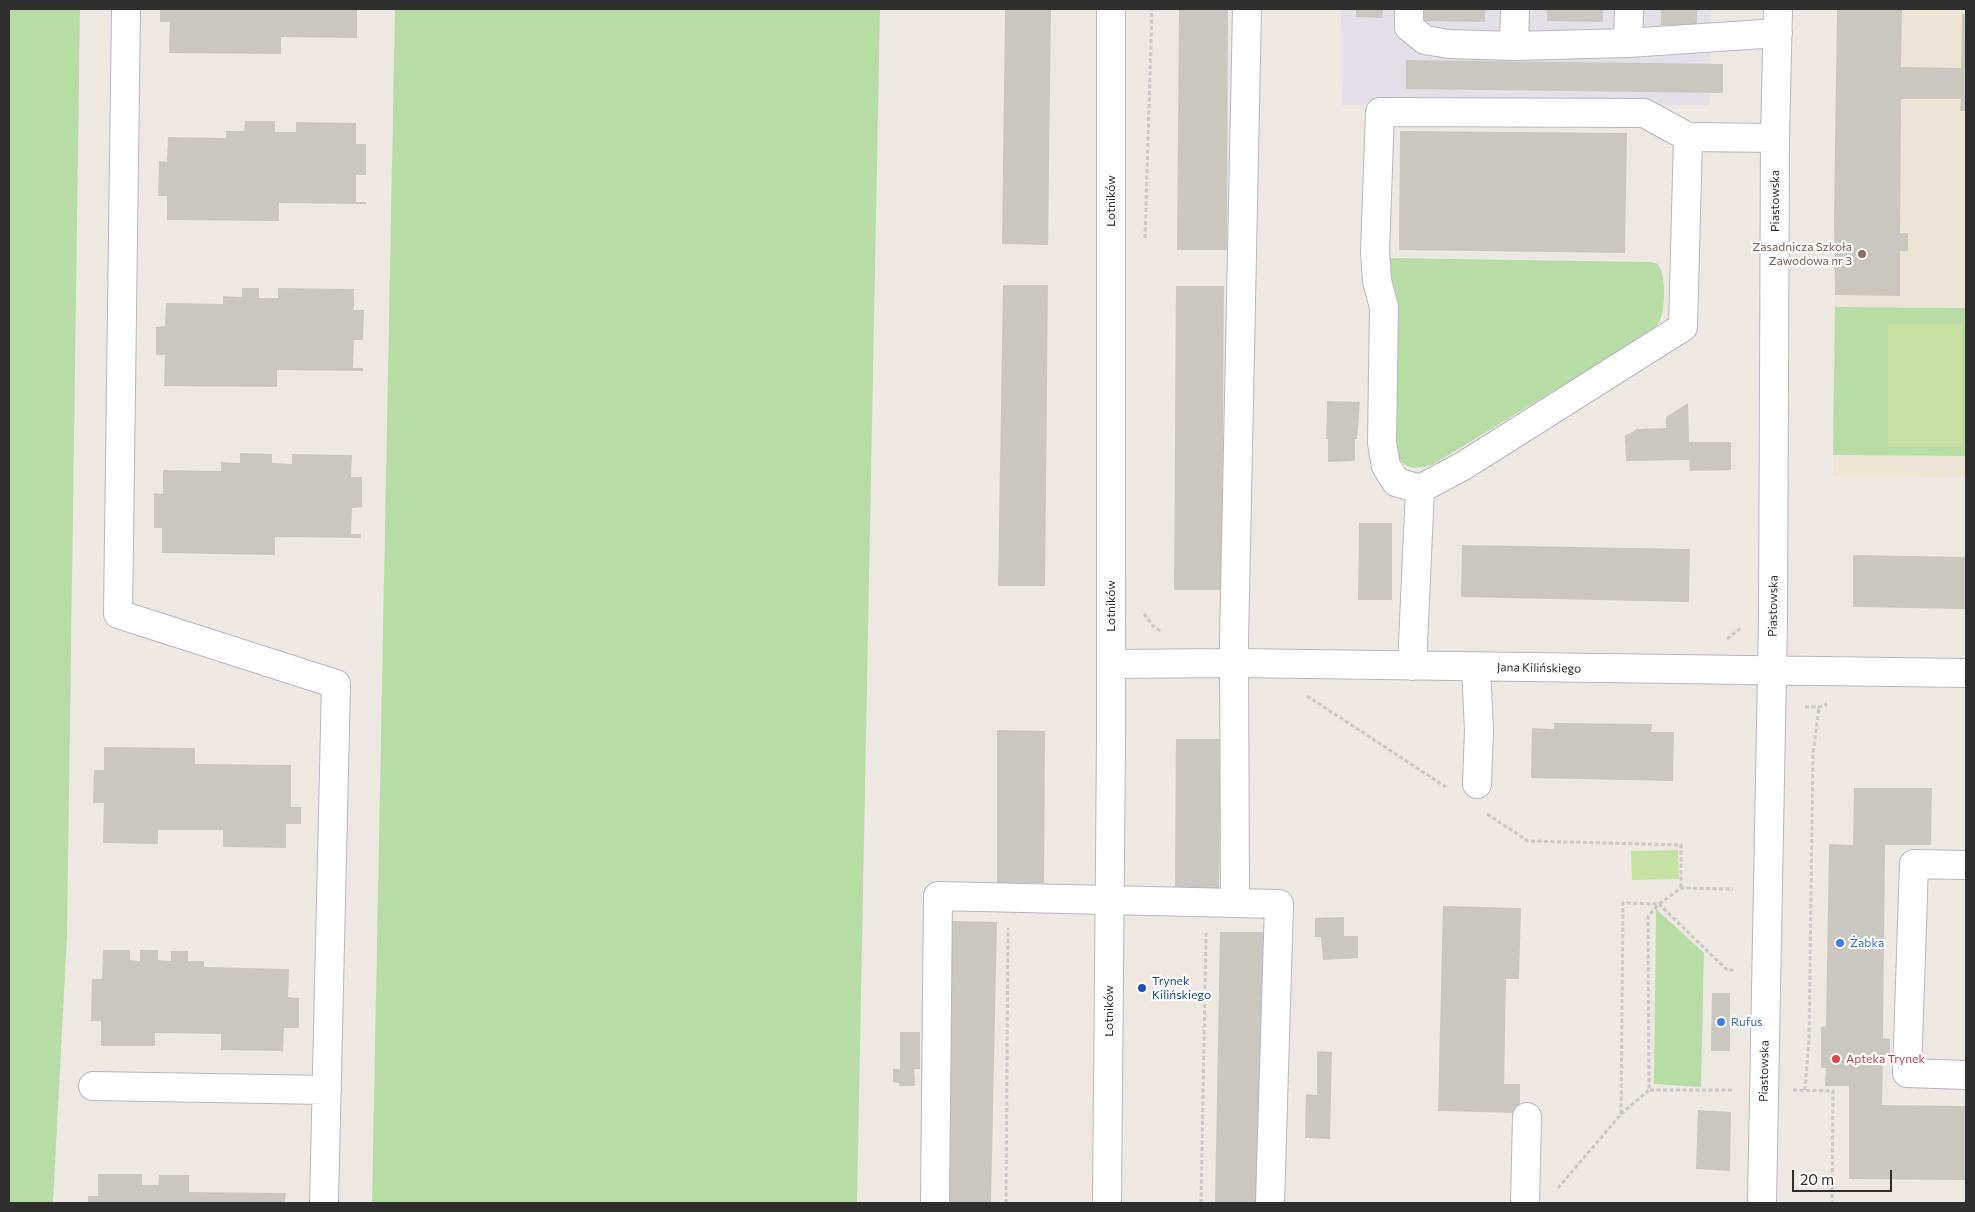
<!DOCTYPE html>
<html>
<head>
<meta charset="utf-8">
<style>
  body { margin:0 }
  #map { position:relative; width:1975px; height:1212px; overflow:hidden; background:#ede9e2; font-family:Commissioner,sans-serif }
  canvas { display:block }
  .frame { position:absolute; inset:0; border:10px solid #2e2e2e; pointer-events:none }
  .scale { position:absolute; left:1792px; top:1170px; width:100px; height:22px; box-sizing:border-box; border:2px solid #2e2e2e; border-top:0; padding-left:6px; font-size:15px; line-height:18px; white-space:nowrap; color:#2e2e2e; -webkit-text-stroke:4px #fff; paint-order:stroke }
</style>
</head>
<body>
<div id="map">
<canvas width="1975" height="1212"></canvas>
<div class="frame"></div>
<div class="scale">20 m</div>
</div>
<script>
const ctx = document.querySelector('canvas').getContext('2d');
ctx.lineJoin = 'round';
function fillPath(path, color) {
  ctx.fillStyle = color;
  ctx.fill(path, 'evenodd');
}
function stroke(path, color, width, dash) {
  ctx.strokeStyle = color;
  ctx.lineWidth = width;
  ctx.lineCap = dash ? 'butt' : 'round';
  ctx.setLineDash(dash || []);
  ctx.stroke(path);
}
function write(font, color, halo, rows, align = 'center') {
  ctx.font = font + ' Commissioner,sans-serif';
  ctx.lineWidth = 4.5;
  ctx.setLineDash([]);
  ctx.textBaseline = 'middle';
  ctx.strokeStyle = halo;
  ctx.fillStyle = color;
  for (const [text, x, y, turn = 0] of rows) {
    ctx.save();
    ctx.translate(x, y);
    ctx.rotate((+turn || 0) * Math.PI / 180);
    ctx.textAlign = isNaN(turn) ? turn : align;
    if (halo) ctx.strokeText(text, 0, 0);
    ctx.fillText(text, 0, 0);
    ctx.restore();
  }
}
const industrial = new Path2D(`
  M1341 9H1711L1710 105H1342Z`);
const education = new Path2D(`
  M1837 9H1966V477L1833 476Z`);
const green = new Path2D(`
  M9 9H80L67 936 53 1203H9Z
  M395 9H880L857 1203H372Z
  M1385 258 1651 262 1658 264C1666 275 1666 310 1659 322 1657 325 1654 328 1652 331L1432 465C1411 469 1403 471 1395 448Z
  M1835 307 1966 308V456L1833 455Z
  M1656 909 1704 953 1701 1087 1654 1084Z`);
const pitch = new Path2D(`
  M1888 324H1962V447H1888Z
  M1678 850 1679 879 1632 880 1631 851Z`);
const building = new Path2D(`
  M160 9H357V38L281 37V54L169 53 170 22H160Z
  M1005 9H1051L1048 245 1002 244Z
  M1179 9H1228L1227 250H1177Z
  M1356 9H1383L1382 18 1356 17Z
  M1424 9H1485V22L1423 21Z
  M1547 9H1603V22L1547 21Z
  M1661 9H1697V26L1661 25Z
  M1837 9H1902L1901 67 1961 68 1962 14H1966V111H1960L1961 99H1901L1900 233H1908V251H1900V296L1835 295 1834 218Z
  M1406 60 1723 64V93L1406 89Z
  M245 121H275V132H296V122L356 123V144H366V175H356V202H366V204L279 203V221L167 220V196H158L159 161 167 162 168 137 226 138V131H244Z
  M1400 131 1627 133 1625 253 1399 250Z
  M1003 285H1048L1045 586H998Z
  M1176 286H1224L1222 590H1174Z
  M242 288H259V298H278V288L354 289V310H364L363 340H354L353 368H363V371L277 370V387L164 386 165 355H156V327L165 326 166 303 223 304V296L242 297Z
  M1327 401 1360 402 1357 439H1355V461L1328 462V439H1326Z
  M1688 403 1689 442H1731V470L1690 471 1689 460 1626 461 1625 436 1637 429 1666 428V417Z
  M240 453 272 454V463L292 464V454L352 455 351 477H362V507L352 508 351 534H361V538L275 537V555L162 553V528H154V493L163 494V470L221 471V462L240 463Z
  M1359 523H1392V600H1358Z
  M1462 545 1690 549 1689 602 1461 597Z
  M1853 555 1966 557V609L1853 607Z
  M1554 723 1652 724 1651 732H1674L1673 781 1531 778 1532 728 1554 729Z
  M997 730 1045 731 1044 883H997Z
  M1176 739H1221L1219 890 1175 889Z
  M104 747 195 748V764L291 765V807H301V824H286V848L223 847V830H158V844L103 843 104 803H93L94 770H104Z
  M1854 788H1932L1931 845H1885L1883 1038 1890 1039V1056L1883 1055 1882 1105 1966 1106V1180L1849 1179V1086H1825L1826 1068H1821V1027L1826 1026 1829 844 1853 845Z
  M1443 906 1521 908 1519 979H1506L1504 1084H1520V1113L1438 1111Z
  M1344 917V936H1358V958L1323 960 1321 937H1315V918Z
  M952 921 997 922 991 1203H944Z
  M1220 932H1264L1260 1203H1215Z
  M103 950H130V960L140 961V950H158V960L171 961V951H188V961H204V967L289 969 288 997 299 998V1028H284L283 1051 221 1050V1034L155 1033V1046H101V1021H91L92 979H102Z
  M1712 993H1730V1051H1711Z
  M900 1032H920V1069H914L915 1086H899V1083L893 1082V1069H900Z
  M1317 1051 1332 1052 1330 1139 1305 1138 1306 1094 1317 1095Z
  M1698 1110 1731 1112 1730 1171 1696 1169Z
  M98 1174H142V1185H158L159 1175H189V1192L286 1193 285 1203H88V1196H98Z`);
const path = new Path2D(`
  M1145 238 1152 9
  M1144 614 1153 626 1162 632
  M1727 639 1742 627
  M1307 696 1446 787
  M1805 707H1819L1827 704
  M1487 814 1528 841 1681 845V888
  M1732 1090H1649L1648 916 1659 904 1727 970H1735
  M1793 1090 1833 1091 1832 1203
  M1805 1090 1809 1039 1813 754 1819 707
  M1621 1114 1649 1090
  M1558 1188 1621 1114 1623 903 1659 904 1681 888 1733 889
  M1006 1203 1008 928
  M1201 1203 1206 933`);
const minor = new Path2D(`
  M126 9 118 614 336 684 324 1203
  M1409 9V27L1425 40 1449 44 1514 46 1628 43 1778 33
  M1628 43 1629 9
  M1514 46 1515 9
  M1420 489 1396 482 1386 466 1382 443 1384 307 1377 281 1375 252 1380 112 1644 113 1688 137 1775 138
  M1111 664 1235 663 1966 673
  M1412 666 1420 489 1463 466 1683 327 1688 137
  M1476 667 1479 730 1477 784
  M1966 865 1914 864 1907 1073 1966 1075
  M1235 903 1279 904 1270 1203
  M93 1086 327 1090
  M935 1203 938 896 1235 903 1234 642 1247 9
  M1107 1203 1111 740V9
  M1525 1203 1527 1117
  M1762 1203 1773 619 1775 138 1778 9`);
const markers = [
  [1862,254,5,"#8d6e63"],
  [1840,943,5,"#3f7fe0"],
  [1142,988,5,"#1a4fb4"],
  [1721,1022,5,"#3f7fe0"],
  [1836,1059,5,"#e0444e"]
];
const streetNames = [
  ["Lotników",1111,201,-90],
  ["Piastowska",1775,201,-90],
  ["Lotników",1111,606,-90],
  ["Piastowska",1773,606,-89],
  ["Jana Kilińskiego",1539,668,1],
  ["Lotników",1109,1011,-90],
  ["Piastowska",1764,1071,-89]
];
const educationNames = [
  ["Zasadnicza Szkoła",1852,247],
  ["Zawodowa nr 3",1852,261]
];
const shopNames = [
  ["Żabka",1850,943],
  ["Rufus",1731,1022]
];
const transitNames = [
  ["Trynek",1152,981],
  ["Kilińskiego",1152,995]
];
const healthNames = [
  ["Apteka Trynek",1846,1059]
];
fillPath(industrial, '#e3e1e7');
fillPath(education, '#ece5d4');
fillPath(green, '#b7dca6');
fillPath(pitch, '#c5e2a3');
fillPath(building, '#cac7c0');
stroke(minor, '#b6b7c0', 30);
stroke(path, '#c9c9c9', 3, [4, 2.5]);
stroke(minor, '#fff', 28);
for (const [x, y, r, color] of markers) {
  const dot = new Path2D();
  dot.arc(x, y, r, 0, 2 * Math.PI);
  ctx.fillStyle = color;
  ctx.fill(dot);
  stroke(dot, '#fff', 2);
}
write('12px', '#2e2e2e', '#fff', streetNames);
write('12px', '#785e54', '#fff', educationNames, 'right');
write('12px', '#366cbe', '#fff', shopNames, 'left');
write('12px', '#164399', '#fff', transitNames, 'left');
write('12px', '#be3a42', '#fff', healthNames, 'left');
</script>
</body>
</html>
